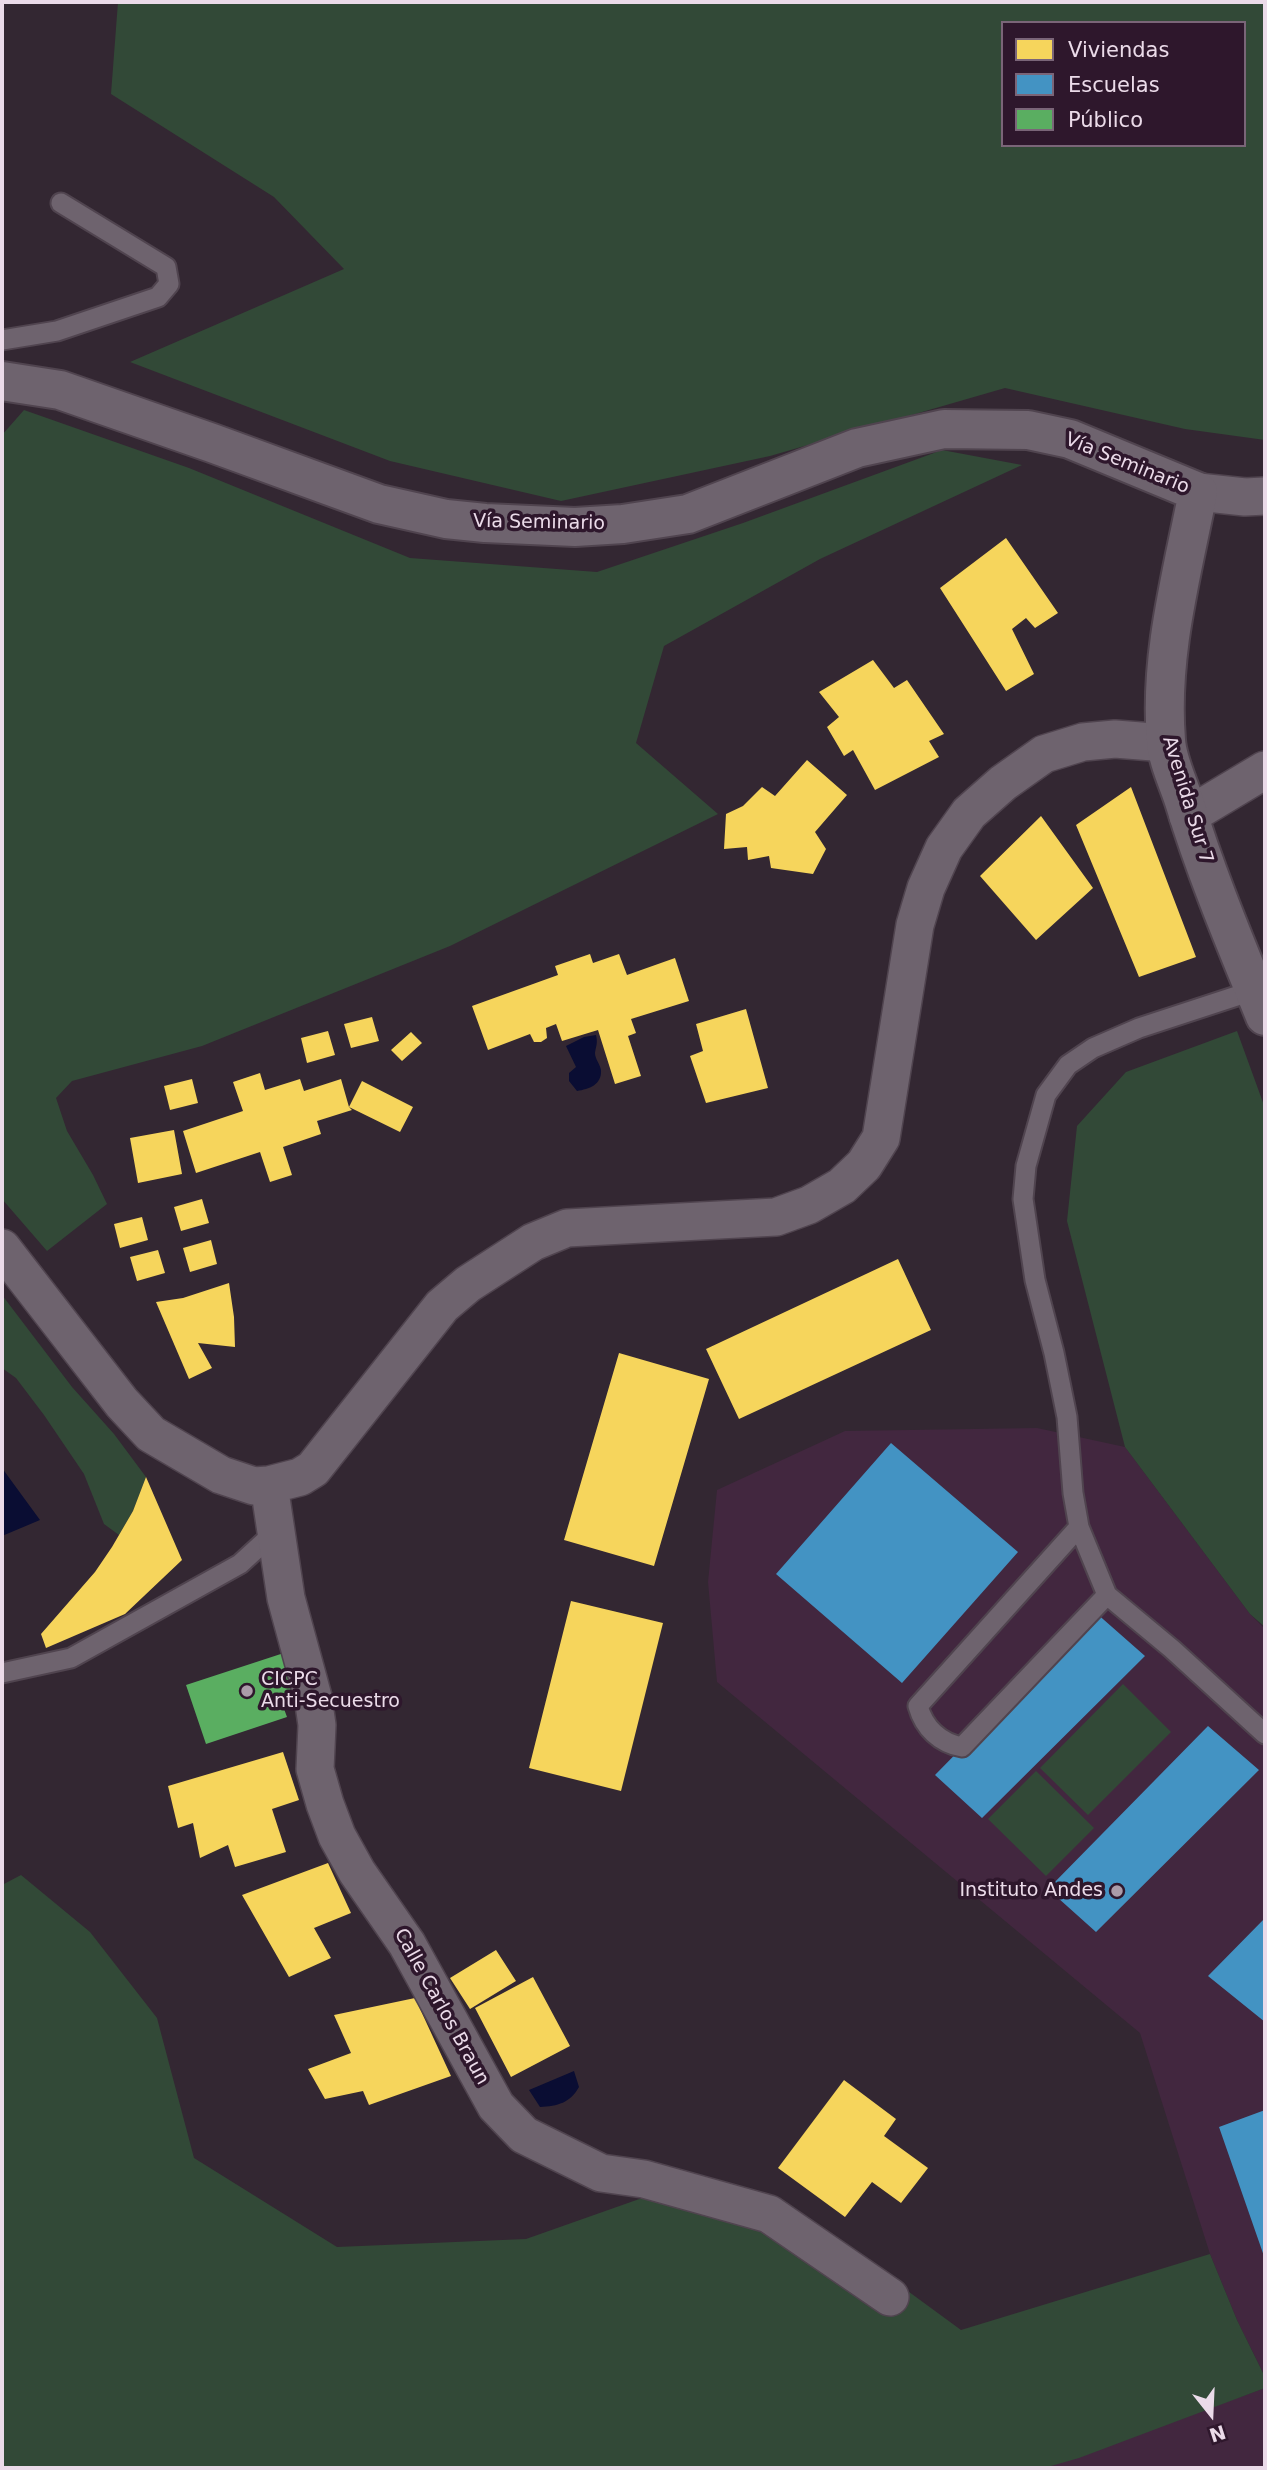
<!DOCTYPE html>
<html>
<head>
<meta charset="utf-8">
<style>
  body { margin:0 }
  #map { position:relative; width:1267px; height:2470px; overflow:hidden; background:#332732; font-family:"DejaVu Sans",sans-serif }
  canvas { display:block }
  .frame { position:absolute; inset:0; border:4px solid #ebdbe9; pointer-events:none }
  .legend { position:absolute; left:1001px; top:21px; width:245px; height:126px; box-sizing:border-box; background:#2e172c; border:2px solid #7a6578; margin:0; padding:9px 12px; list-style:none; font-size:21px; color:#ebdbe9 }
  .legend li { display:flex; align-items:center; gap:14px; height:35px }
  .legend b { width:35px; border:2px solid #7a6578 }
  .north { position:absolute; left:1176px; top:2379px; width:70px; height:70px; -webkit-text-stroke:5px #2e172c; paint-order:stroke; rotate:162deg; font-size:19px; font-weight:700; line-height:28px; text-align:center; color:#ebdbe9 }
  .north::after { content:''; display:block; margin:auto; width:24px; height:32px; background:#ebdbe9; clip-path:polygon(50% 0,100% 100%,50% 72%,0 100%) }
</style>
</head>
<body>
<div id="map">
<canvas width="1267" height="2470"></canvas>
<div class="frame"></div>
<ul class="legend">
<li><b style="height:19px;background:#f6d55c"></b>Viviendas</li>
<li><b style="height:19px;background:#4393c3"></b>Escuelas</li>
<li><b style="height:19px;background:#5aae61"></b>Público</li>
</ul>
<div class="north">N</div>
</div>
<script>
const ctx = document.querySelector('canvas').getContext('2d');
ctx.lineJoin = 'round';
function fillPath(path, color) {
  ctx.fillStyle = color;
  ctx.fill(path, 'evenodd');
}
function stroke(path, color, width, dash) {
  ctx.strokeStyle = color;
  ctx.lineWidth = width;
  ctx.lineCap = dash ? 'butt' : 'round';
  ctx.setLineDash(dash || []);
  ctx.stroke(path);
}
function write(font, color, halo, rows, align = 'center') {
  ctx.font = font + ' "DejaVu Sans",sans-serif';
  ctx.lineWidth = 7;
  ctx.setLineDash([]);
  ctx.textBaseline = 'middle';
  ctx.strokeStyle = halo;
  ctx.fillStyle = color;
  for (const [text, x, y, turn = 0] of rows) {
    ctx.save();
    ctx.translate(x, y);
    ctx.rotate((+turn || 0) * Math.PI / 180);
    ctx.textAlign = isNaN(turn) ? turn : align;
    if (halo) ctx.strokeText(text, 0, 0);
    ctx.fillText(text, 0, 0);
    ctx.restore();
  }
}
const built = new Path2D(`
  M1037 1428 1125 1447 1250 1614 1265 1629V2377L1237 2320 1210 2254 1140 2033 717 1682 708 1582 717 1490 845 1431Z
  M1265 2388V2468H1042Z`);
const green = new Path2D(`
  M118 2H1265V440L1185 429 1005 388 770 456 561 501 390 461 130 362 344 269 274 197 111 94ZM1003 23H1244V145H1003Z
  M24 410 189 468 410 558 597 572 743 523 942 450 1022 465 820 559 664 646 636 743 718 814 450 946 202 1046 72 1081 56 1098 67 1131 93 1175 107 1204 47 1251 2 1199V435Z
  M1237 1031 1265 1108V1627L1250 1614 1125 1447 1067 1221 1077 1126 1126 1072Z
  M2 1295 72 1387 114 1434 146 1477 133 1511 119 1535 104 1524 84 1474 44 1415 16 1378 2 1368Z
  M1123 1684 1171 1732 1088 1815 1040 1768Z
  M1036 1771 1094 1828 1046 1876 988 1819Z
  M21 1875 90 1932 157 2018 194 2158 337 2247 526 2239 645 2197 785 2201 961 2330 1210 2254 1237 2320 1265 2377V2388L1079 2458 1044 2468H2V1885Z`);
const water = new Path2D(`
  M596 1035C598 1043 596 1046 595 1053 595 1059 600 1064 601 1070 602 1085 589 1089 577 1091L569 1081V1073L576 1067 566 1046 584 1037Z
  M2 1468 40 1520 2 1536Z
  M574 2071 579 2087C570 2103 558 2106 540 2107L529 2090Z`);
const homes = new Path2D(`
  M1006 538 1058 613 1035 628 1026 618 1012 629 1034 674 1006 691 940 588Z
  M873 660 894 688 907 680 944 734 929 741 939 757 875 790 853 750 844 756 827 727 839 717 819 692Z
  M807 760 847 795 815 832 826 849 813 874 771 868 769 856 748 860 747 847 724 849 726 814 743 806 762 787 775 796Z
  M1131 787 1196 957 1139 977 1076 825Z
  M1041 816 1093 888 1036 940 980 876Z
  M590 954 593 963 619 954 627 975 675 958 689 1001 631 1019 636 1033 628 1036 641 1076 615 1084 598 1030 562 1041 556 1024 546 1028 547 1038 541 1042H534L530 1034 488 1050 472 1006 558 975 555 966Z
  M746 1009 768 1088 706 1103 690 1056 703 1051 696 1024Z
  M372 1017 379 1041 351 1048 344 1024Z
  M328 1031 335 1055 307 1063 301 1038Z
  M411 1032 422 1043 402 1061 391 1050Z
  M260 1073 265 1090 300 1079 304 1091 341 1079 349 1107 362 1081 413 1107 400 1132 349 1107 352 1110 317 1121 321 1134 283 1147 292 1175 270 1182 260 1152 196 1173 183 1131 243 1111 233 1082Z
  M192 1079 198 1103 170 1110 164 1086Z
  M174 1130 182 1174 138 1183 130 1138Z
  M202 1199 209 1223 181 1231 174 1207Z
  M142 1217 148 1240 120 1248 114 1224Z
  M211 1240 217 1264 190 1272 183 1248Z
  M158 1250 165 1273 137 1281 130 1257Z
  M898 1259 931 1330 739 1419 706 1349Z
  M229 1283 234 1317 235 1347 198 1343 212 1368 189 1379 156 1302 183 1298Z
  M619 1353 709 1379 654 1566 564 1540Z
  M146 1477 182 1560 125 1614 46 1648 41 1634 95 1572 112 1547 133 1511Z
  M571 1601 663 1623 621 1791 529 1768Z
  M283 1752 299 1800 272 1809 286 1852 235 1867 228 1845 200 1858 193 1823 178 1828 168 1786Z
  M328 1863 351 1913 314 1928 331 1958 289 1977 242 1895Z
  M496 1950 516 1981 470 2009 450 1978Z
  M533 1977 570 2046 511 2077 475 2008Z
  M415 1998 451 2076 369 2105 363 2091 325 2099 308 2069 351 2053 334 2015Z
  M844 2080 896 2119 884 2136 928 2168 901 2203 872 2182 845 2217 778 2168Z`);
const schools = new Path2D(`
  M891 1443 1018 1552 902 1683 776 1574Z
  M1095 1612 1145 1656 982 1818 935 1775Z
  M1208 1726 1259 1770 1096 1932 1048 1889Z
  M1265 1918V2022L1208 1976Z
  M1265 2110V2259L1219 2127Z`);
const public = new Path2D(`
  M293 1650 308 1697 283 1706 287 1717 206 1744 186 1685Z`);
const service = new Path2D(`
  M2 340 57 331 158 297 169 284 166 267 61 203
  M1255 990 1139 1028 1093 1048 1068 1065 1046 1095 1026 1166 1023 1199 1035 1280 1054 1353 1067 1417 1073 1493 1079 1527 1107 1595 1172 1649 1265 1734
  M1079 1527 918 1706C924 1728 940 1743 962 1747L1107 1595
  M2 1673 71 1658 240 1564 276 1531`);
const minor = new Path2D(`
  M1198 492 1245 497 1265 496
  M1188 816 1265 770
  M2 1248 122 1403 151 1434 221 1475 254 1486 269 1485 300 1477 313 1469 442 1306 468 1284 533 1242 567 1228 776 1217 809 1205 842 1186 864 1165 881 1138 915 925 926 888 944 848 969 813 1003 783 1044 754 1083 742 1115 739 1166 743
  M269 1485 286 1598 313 1697 317 1725 315 1769 325 1804 337 1836 357 1872 407 1944 496 2106 524 2135 601 2173 644 2179 769 2214 890 2297`);
const secondary = new Path2D(`
  M2 381 60 390 212 443 379 504 446 519 485 523 575 527 623 524 688 514 857 448 944 429 1028 430 1070 439 1198 492C1182 574 1159 656 1166 740 1167 760 1178 782 1184 801 1206 874 1236 945 1265 1016`);
const markers = [
  [247,1691,7,"#ab9ca9"],
  [1117,1891,7,"#ab9ca9"]
];
const streetNames = [
  ["Vía Seminario",1127,464,22],
  ["Vía Seminario",539,523,1],
  ["Avenida Sur 7",1187,800,73],
  ["Calle Carlos Braun",441,2007,61]
];
const poiNames = [
  ["CICPC",261,1680],
  ["Anti-Secuestro",261,1702],
  ["Instituto Andes",1103,1891,"right"]
];
fillPath(built, '#42273f');
fillPath(green, '#324937');
fillPath(water, '#0a0d33');
fillPath(homes, '#f6d55c');
fillPath(schools, '#4393c3');
fillPath(public, '#5aae61');
stroke(service, '#50444f', 23);
stroke(minor, '#50444f', 40);
stroke(secondary, '#50444f', 42);
stroke(service, '#6e636e', 19);
stroke(minor, '#6e636e', 37);
stroke(secondary, '#6e636e', 38);
for (const [x, y, r, color] of markers) {
  const dot = new Path2D();
  dot.arc(x, y, r, 0, 2 * Math.PI);
  ctx.fillStyle = color;
  ctx.fill(dot);
  stroke(dot, '#2e172c', 2.5);
}
write('19px', '#ebdbe9', '#2e172c', streetNames);
write('19px', '#ebdbe9', '#2e172c', poiNames, 'left');
</script>
</body>
</html>
